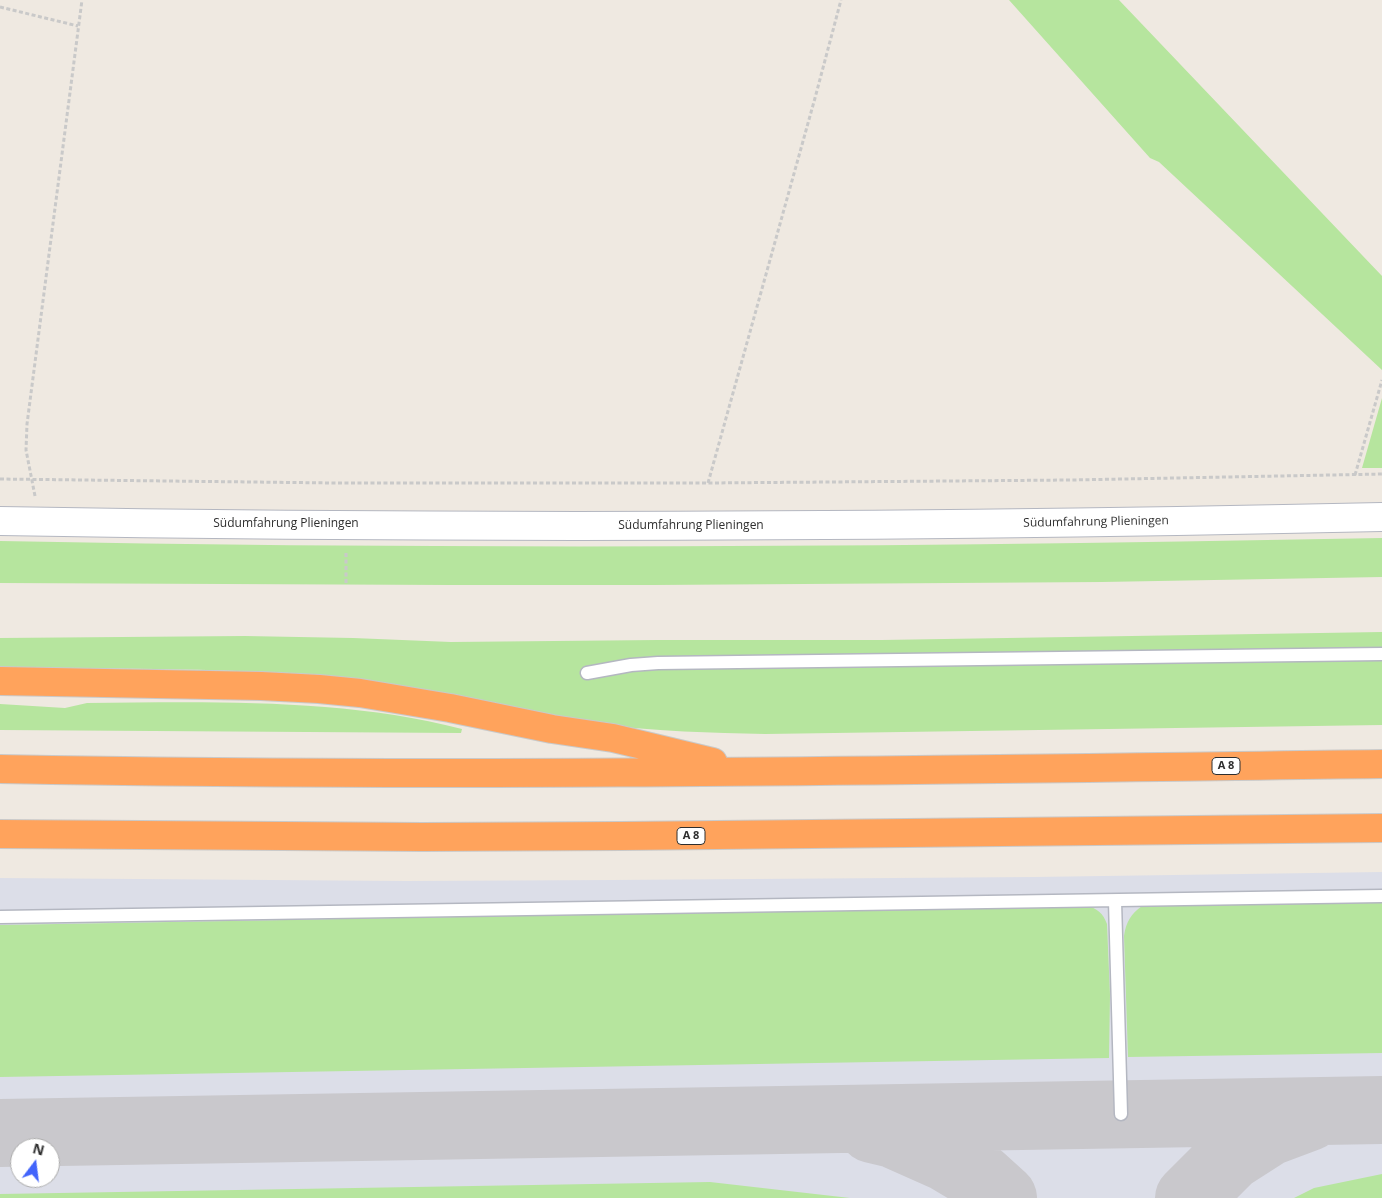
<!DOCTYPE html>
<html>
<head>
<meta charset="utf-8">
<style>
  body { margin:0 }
  #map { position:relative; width:1382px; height:1198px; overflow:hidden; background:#efe9e1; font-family:"Open Sans",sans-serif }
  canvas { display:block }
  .north { position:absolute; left:10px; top:1138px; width:50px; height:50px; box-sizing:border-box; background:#fff; border:1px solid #ababab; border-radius:50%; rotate:15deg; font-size:14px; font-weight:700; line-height:20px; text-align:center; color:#2e2e2e }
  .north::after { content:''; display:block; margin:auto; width:18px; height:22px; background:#4264fb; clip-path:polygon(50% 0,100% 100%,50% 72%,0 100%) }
</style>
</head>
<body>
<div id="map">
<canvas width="1382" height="1198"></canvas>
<div class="north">N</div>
</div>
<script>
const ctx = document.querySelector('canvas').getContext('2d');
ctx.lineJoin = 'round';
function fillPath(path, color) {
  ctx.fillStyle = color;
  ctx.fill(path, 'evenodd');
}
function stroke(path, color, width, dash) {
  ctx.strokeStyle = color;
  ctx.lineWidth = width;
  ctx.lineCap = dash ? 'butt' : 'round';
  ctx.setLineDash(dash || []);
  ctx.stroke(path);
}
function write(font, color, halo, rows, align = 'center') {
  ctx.font = font + ' "Open Sans",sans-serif';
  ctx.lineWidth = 4;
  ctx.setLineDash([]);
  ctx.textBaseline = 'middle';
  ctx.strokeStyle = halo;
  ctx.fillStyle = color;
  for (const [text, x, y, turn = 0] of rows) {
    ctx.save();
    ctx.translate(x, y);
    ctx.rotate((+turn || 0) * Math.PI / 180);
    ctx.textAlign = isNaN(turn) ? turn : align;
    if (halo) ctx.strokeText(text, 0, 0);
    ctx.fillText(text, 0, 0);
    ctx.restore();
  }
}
const airport = new Path2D(`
  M1382 872V1198H0V878L406 881 612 880 1034 877ZM20 1148H50V1178H20Z`);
const green = new Path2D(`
  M1009 0H1119L1382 276V370L1159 162 1150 158Z
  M1382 398V468H1362Z
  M1382 538V577L1102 582 654 585H450L0 583V541C461 550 921 547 1382 538Z
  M1382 632V725L765 734C711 733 657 731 603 725L353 679C236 667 118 669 0 668V638L245 636 353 638 451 642 657 640H882Z
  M87 703C209 702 343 698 462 729L461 733 0 730V704L65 708Z
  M1382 902V1053L1128 1057 1124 936C1126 922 1131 914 1142 906Z
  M1086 906C1097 908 1103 913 1107 924L1110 995 1109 1058 0 1077V925Z
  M1382 1174V1198H1294L1314 1188Z
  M710 1182 850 1198H0V1194Z`);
const taxiway = new Path2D(`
  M872 1129 893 1134 947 1158 982 1179 1003 1198
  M0 1133 1382 1110
  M1189 1198 1230 1157 1269 1132 1309 1117`);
const path = new Path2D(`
  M0 7 78 26
  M1355 475 1382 380
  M0 479 335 483H708L1071 480 1382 474
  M708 483 815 98 841 0
  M35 496 26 450 27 424 82 0
  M346 583V551`);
const lane = new Path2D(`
  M587 673 631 665 658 663 1382 654
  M1115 901 1121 1114
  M0 917 1382 896`);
const secondary = new Path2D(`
  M0 521C461 529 921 527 1382 517`);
const highway = new Path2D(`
  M0 681 261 686 319 689 360 693 450 708 552 729 613 738 713 762
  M0 769C461 778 921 770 1382 764
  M0 834 423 837 622 836 1382 828`);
const shields = [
  [1226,766,28],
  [691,836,28]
];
const shieldNames = [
  ["A 8",1226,766],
  ["A 8",691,836]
];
const streetNames = [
  ["Südumfahrung Plieningen",1096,522,-1],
  ["Südumfahrung Plieningen",286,524],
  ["Südumfahrung Plieningen",691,526]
];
fillPath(airport, '#dcdee8');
fillPath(green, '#b6e59e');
stroke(taxiway, '#c9c8cc', 68);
stroke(lane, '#b4b7c1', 15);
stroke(secondary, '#b4b7c1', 30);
stroke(highway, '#c9c9c9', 30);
stroke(path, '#c9c9c9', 3, [4, 2.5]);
stroke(lane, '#fff', 12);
stroke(secondary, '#fff', 28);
stroke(highway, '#ffa35c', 28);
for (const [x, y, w] of shields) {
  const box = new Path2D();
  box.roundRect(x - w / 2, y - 8.5, w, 17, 4);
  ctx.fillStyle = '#fff';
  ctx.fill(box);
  stroke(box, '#2e2e2e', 1);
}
write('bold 11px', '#2e2e2e', null, shieldNames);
write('12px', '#2e2e2e', '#fff', streetNames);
</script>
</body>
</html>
